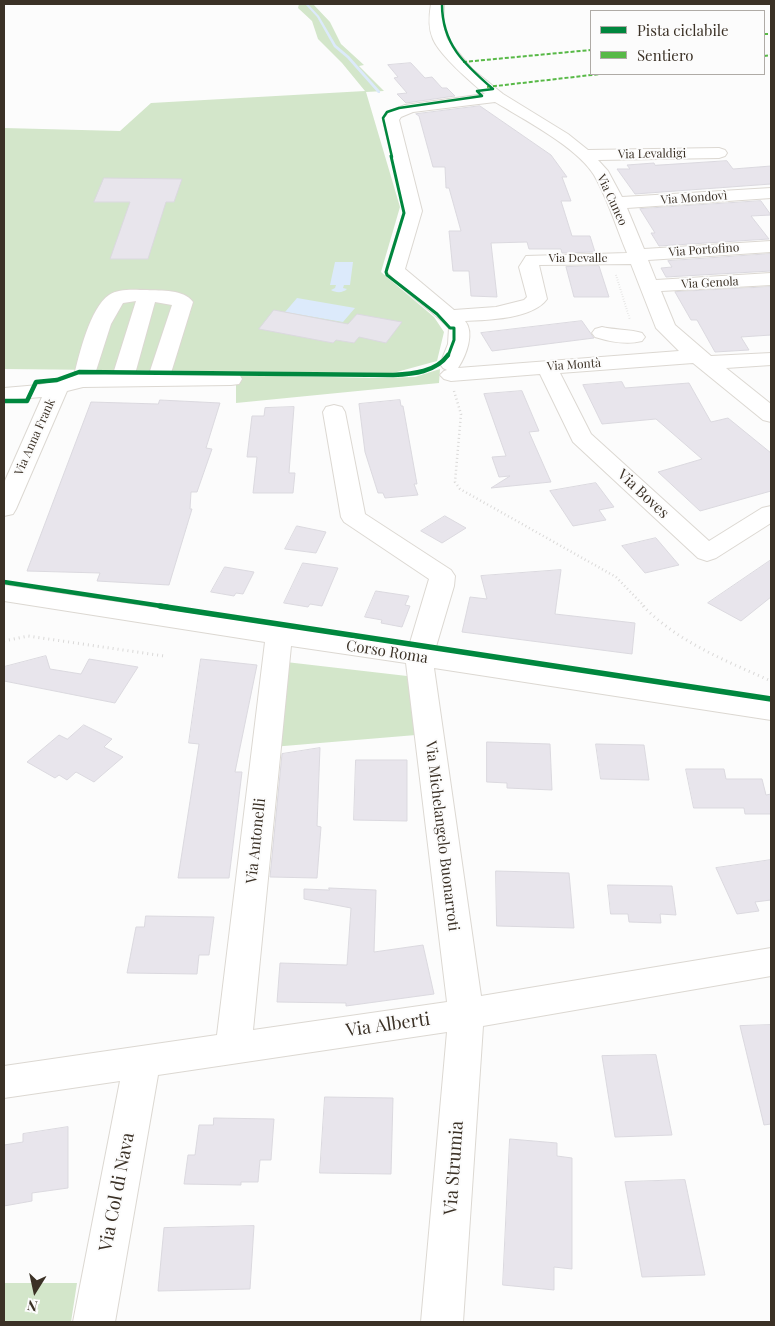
<!DOCTYPE html>
<html>
<head>
<meta charset="utf-8">
<style>
  body { margin:0 }
  #map { position:relative; width:775px; height:1326px; overflow:hidden; background:#fcfcfc; font-family:"Playfair Display",serif }
  canvas { display:block }
  .frame { position:absolute; inset:0; border:5px solid #3b3126; pointer-events:none }
  .legend { position:absolute; left:590px; top:10px; width:175px; height:65px; box-sizing:border-box; background:#fcfcfc; border:1px solid #afaba6; margin:0; padding:6px 9px; list-style:none; font-size:15px; color:#3b3126 }
  .legend li { display:flex; align-items:center; gap:10px; height:25px }
  .legend b { width:25px; border:1px solid #afaba6 }
  .north { position:absolute; left:10px; top:1266px; width:50px; height:50px; -webkit-text-stroke:4px #fcfcfc; paint-order:stroke; rotate:190deg; font-size:14px; font-weight:700; line-height:20px; text-align:center; color:#3b3126 }
  .north::after { content:''; display:block; margin:auto; width:18px; height:22px; background:#3b3126; clip-path:polygon(50% 0,100% 100%,50% 72%,0 100%) }
</style>
</head>
<body>
<div id="map">
<canvas width="775" height="1326"></canvas>
<div class="frame"></div>
<ul class="legend">
<li><b style="height:6px;background:#00873e"></b>Pista ciclabile</li>
<li><b style="height:6px;background:#58b947"></b>Sentiero</li>
</ul>
<div class="north">N</div>
</div>
<script>
const ctx = document.querySelector('canvas').getContext('2d');
ctx.lineJoin = 'round';
function fillPath(path, color) {
  ctx.fillStyle = color;
  ctx.fill(path, 'evenodd');
}
function stroke(path, color, width, dash) {
  ctx.strokeStyle = color;
  ctx.lineWidth = width;
  ctx.lineCap = dash ? 'butt' : 'round';
  ctx.setLineDash(dash || []);
  ctx.stroke(path);
}
function write(font, color, halo, rows, align = 'center') {
  ctx.font = font + ' "Playfair Display",serif';
  ctx.lineWidth = 4;
  ctx.setLineDash([]);
  ctx.textBaseline = 'middle';
  ctx.strokeStyle = halo;
  ctx.fillStyle = color;
  for (const [text, x, y, turn = 0] of rows) {
    ctx.save();
    ctx.translate(x, y);
    ctx.rotate((+turn || 0) * Math.PI / 180);
    ctx.textAlign = isNaN(turn) ? turn : align;
    if (halo) ctx.strokeText(text, 0, 0);
    ctx.fillText(text, 0, 0);
    ctx.restore();
  }
}
const green = new Path2D(`
  M299 4H313L330 22 341 44 364 65 359 66 384 91 366 92 400 207 381 272 434 317 444 332 437 361 393 373 4 369V128L120 131 151 103 365 91 342 63 318 39 312 21 298 8Z
  M440 369 439 383 236 403V375L375 378 415 377Z
  M286 662 407 676 416 735 272 747Z
  M4 1283H77L71 1322H4Z`);
const water = new Path2D(`
  M335 262H353L350 285H344L343 288 347 289C343 293 336 293 331 290L335 288 336 285H330Z
  M297 298 355 308 343 322 285 312Z`);
const stream = new Path2D(`
  M305 4H308L319 16 336 45 349 56 380 91V93H378L347 58 334 47 317 17Z`);
const building = new Path2D(`
  M411 63 425 78 432 77 442 88H447L455 96 406 103 397 94 407 93 394 78 398 77 388 65Z
  M480 106 551 155 567 177H562L571 201H561L572 236H590L595 252 562 253 561 249H529L527 242 491 243 497 297 471 296 469 271H453L449 231H461L449 188H446L445 167H433L419 116 416 114Z
  M727 161 733 169 771 166V184L635 194 617 169H630L627 165 654 163 655 165Z
  M104 178 182 179 174 202H166L148 259H110L130 202H94Z
  M761 201 771 215 751 216 769 239 659 246 651 233H655L640 209Z
  M771 254V271L666 277 661 268 672 267 668 261Z
  M599 266 609 297H574L566 267Z
  M771 287V335L741 337 749 350 715 352 697 320H691L675 292Z
  M274 310 348 324 357 314 402 322 386 343 359 337 354 343 336 340 333 343 259 329Z
  M582 321 594 338 492 351 481 333Z
  M622 382 625 388 689 383 711 422 728 418 771 453V491L700 511 658 472 702 459 656 419 602 424 583 385Z
  M522 391 539 431 529 432 551 482 491 488 510 476 499 477 492 457 506 456 484 394Z
  M160 400 220 403 206 448 212 449 197 492H191L190 509H192L169 585 97 581 100 573 27 571 91 402 158 404Z
  M400 400 401 406H403L417 484H414L418 495 385 498 383 493H378L365 452 359 404Z
  M294 407 289 473H295L293 493H253L257 457H247L252 416H264L265 408Z
  M596 483 614 507 599 510 606 520 573 526 550 491Z
  M445 516 466 528 442 543 421 531Z
  M297 526 326 532 316 553 285 549Z
  M656 538 679 565 645 573 622 546Z
  M771 560V597L741 621 708 603Z
  M303 563 338 568 322 606 310 604 308 607 284 603Z
  M225 567 254 572 243 594 236 593 234 596 211 592Z
  M561 570 555 614 635 623 632 654 462 632 470 597 487 599 481 576Z
  M376 591 409 596 405 605 410 606 402 627 381 623 382 620 365 617Z
  M46 656 50 669 81 674 89 659 138 667 115 703 4 681V667Z
  M201 659 257 665 235 772H242L229 878H178L199 744 189 743Z
  M84 725 112 739 104 747 123 757 94 782 76 772 67 780 59 775 55 778 27 762 59 735 67 739Z
  M487 742 550 744 552 790 507 788V783L487 782Z
  M596 744 644 745 649 780 601 779Z
  M320 748 317 826 321 827 317 878 270 877 282 754Z
  M356 760H407V821L354 820Z
  M686 769H724L726 779H762L766 795 771 794V814H745L744 808H694Z
  M771 860V900L755 902 759 911 737 914 716 868Z
  M496 871 569 873 574 928 497 926Z
  M608 885 672 886 676 915 660 914 661 923 629 922 628 914H611Z
  M329 888 376 890 374 952 423 945 434 994 346 1006V1003L277 1002 280 963 347 965 351 908 304 899V889L329 890Z
  M146 916 214 917 209 955H199L197 974 127 973 136 927H144Z
  M771 1025V1124L764 1125 740 1026Z
  M656 1055 672 1135 615 1137 602 1056Z
  M325 1097 393 1098 391 1174 320 1173Z
  M214 1118 274 1119 271 1160H260L258 1182H241V1185L184 1184 188 1155H195L199 1125H213Z
  M68 1127V1188L32 1193V1201L4 1206V1145L23 1142V1134Z
  M510 1139 557 1143V1156L572 1158V1269L554 1267V1290L503 1285Z
  M685 1180 705 1275 642 1277 625 1182Z
  M254 1226 250 1289 158 1291 164 1228Z`);
const pathFar2 = new Path2D(`
  M616 275 630 320`);
const pathFar1 = new Path2D(`
  M454 391 461 414 455 482 460 489 616 577 645 607`);
const path = new Path2D(`
  M643 606C678 642 726 661 771 681
  M4 641 28 636 164 656`);
const minor = new Path2D(`
  M431 4H444L443 25 447 39 472 69 503 94 568 134 588 150 719 148 725 150 727 153 725 156 719 158 598 160 608 171 622 197 771 188V198L627 208 644 249 771 241V252L648 260 656 280 771 273V285L661 291 675 325 711 356 771 353V365L726 368 771 404V422L763 420 693 363 560 373 591 434 709 541 762 508 771 506V523L716 558 707 561 698 558 573 442 540 374 451 381 444 379 440 375 444 371 447 370 443 368 440 364 448 344 449 328C429 307 402 293 386 269L404 211 383 120 390 111 405 105 485 94C471 82 440 56 433 39 428 28 429 16 431 4ZM495 102C523 119 577 147 594 175 608 199 616 227 627 253L526 256 519 267 527 297 524 300 496 307 454 310 405 269 422 211 399 120 401 117 413 112ZM631 264 656 328 679 351 458 368C466 356 475 333 465 321 487 320 533 319 547 299L539 265Z
  M147 290C161 291 184 289 193 302L171 373H231L239 374 242 379 239 384 231 385 83 387 67 391 16 509 13 514 4 516V483L42 397 4 400V388L39 385 74 376C79 355 90 308 109 295 119 288 135 290 147 290ZM136 301 113 374H95L111 324 123 303ZM155 302 172 305 149 374H135Z
  M602 327C615 330 629 329 642 333L645 337 642 341C626 345 611 342 595 337L592 333 595 329Z
  M334 405 342 407 345 412 365 514 451 570 455 576 454 586 435 650 771 700V720L434 668 481 996 771 948V976L483 1026 463 1322H421L447 1032 158 1075 115 1322H73L120 1081 4 1098V1066L217 1035 265 642 4 601V585L409 646 429 579 344 522 341 517 323 412 326 407ZM291 646 406 663 447 1002 253 1030Z`);
const quiet = new Path2D(`
  M764 34H771
  M764 56 771 55
  M463 62 591 50
  M487 87 600 74`);
const cyclewayFar3 = new Path2D(`
  M392 157 383 118 387 112 399 108 482 96 477 91 493 89C464 64 442 44 442 4`);
const cyclewayFar2 = new Path2D(`
  M391 156 404 213 386 272 387 275 437 314 450 328H454V340L448 356`);
const cyclewayFar1 = new Path2D(`
  M4 401H27L36 382 57 380 79 372 393 375C413 374 436 372 448 355
  M4 582 168 607`);
const cycleway = new Path2D(`
  M160 606 771 699`);
const farStreetnames = [
  ["Via Levaldigi",652,154,-1],
  ["Via Mondovì",694,198,-4],
  ["Via Cuneo",612,200,65],
  ["Via Portofino",704,250,-4],
  ["Via Devalle",578,258],
  ["Via Genola",710,283,-3],
  ["Via Montà",574,365,-4],
  ["Via Anna Frank",35,437,-66]
];
const streetNames = [
  ["Via Boves",643,494,43],
  ["Corso Roma",387,652,9],
  ["Via Michelangelo Buonarroti",442,836,83],
  ["Via Antonelli",256,841,-84]
];
const nearStreetnames = [
  ["Via Alberti",388,1025,-8],
  ["Via Strumia",454,1168,-86],
  ["Via Col di Nava",117,1192,-79]
];
fillPath(green, '#d3e6ca');
fillPath(water, '#dceafb');
fillPath(stream, '#dceafb');
fillPath(building, '#e8e5ec');
stroke(building, '#dbd9df', 1);
stroke(minor, '#dcd8d2', 2);
stroke(pathFar2, '#dad9d8', 2, [0.5, 2]);
stroke(pathFar1, '#dad9d8', 2.5, [1, 3]);
stroke(path, '#dad9d8', 3, [1, 4]);
fillPath(minor, '#fff');
stroke(quiet, '#58b947', 2, [4, 2]);
stroke(cyclewayFar3, '#00873e', 2.5);
stroke(cyclewayFar2, '#00873e', 3);
stroke(cyclewayFar1, '#00873e', 4.5);
stroke(cycleway, '#00873e', 5.5);
write('12px', '#3b3126', '#fcfcfc', farStreetnames);
write('15px', '#3b3126', '#fcfcfc', streetNames);
write('18px', '#3b3126', '#fcfcfc', nearStreetnames);
</script>
</body>
</html>
